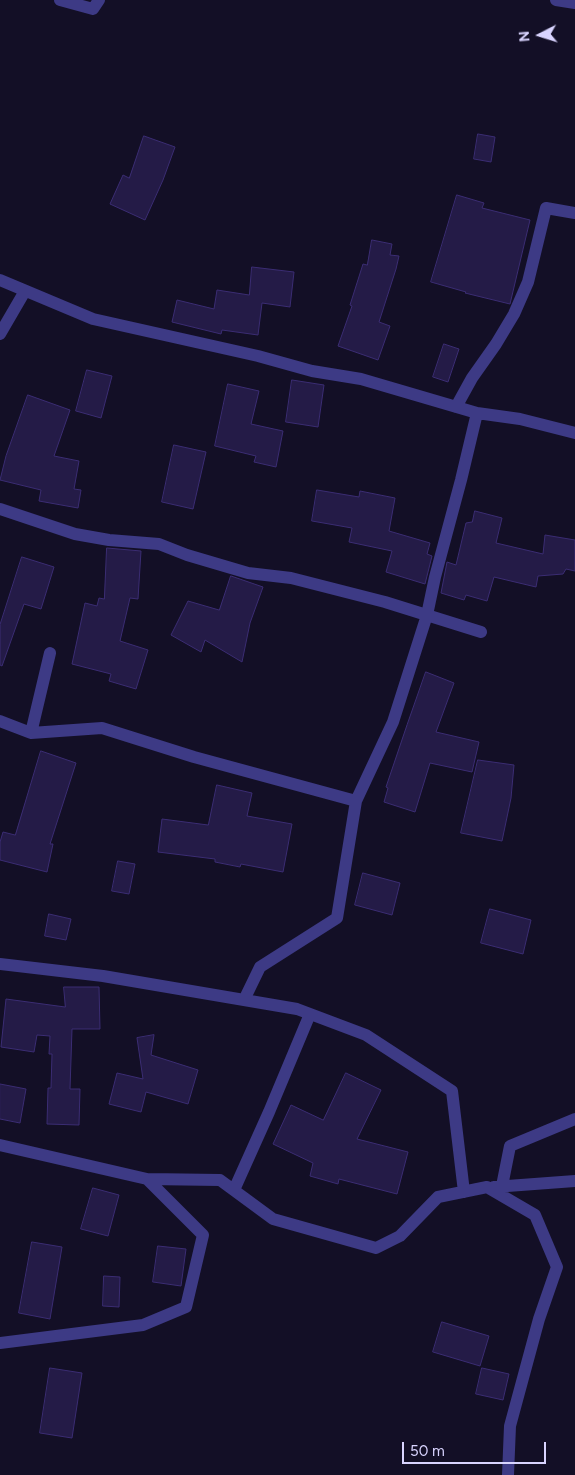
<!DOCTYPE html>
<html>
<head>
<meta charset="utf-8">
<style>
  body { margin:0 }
  #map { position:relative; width:575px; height:1475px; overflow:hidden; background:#130f26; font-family:Figtree,sans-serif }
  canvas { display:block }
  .north { position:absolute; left:515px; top:10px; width:50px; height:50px; -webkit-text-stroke:4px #130f26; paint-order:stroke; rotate:265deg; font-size:14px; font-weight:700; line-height:20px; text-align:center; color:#d9d4ff }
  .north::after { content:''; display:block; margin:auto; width:18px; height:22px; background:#d9d4ff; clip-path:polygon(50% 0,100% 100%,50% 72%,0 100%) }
  .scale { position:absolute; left:402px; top:1442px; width:144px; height:22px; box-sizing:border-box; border:2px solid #d9d4ff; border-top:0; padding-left:6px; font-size:15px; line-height:18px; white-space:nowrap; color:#d9d4ff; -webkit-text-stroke:4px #130f26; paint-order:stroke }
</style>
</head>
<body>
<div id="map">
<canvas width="575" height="1475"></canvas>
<div class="north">N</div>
<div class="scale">50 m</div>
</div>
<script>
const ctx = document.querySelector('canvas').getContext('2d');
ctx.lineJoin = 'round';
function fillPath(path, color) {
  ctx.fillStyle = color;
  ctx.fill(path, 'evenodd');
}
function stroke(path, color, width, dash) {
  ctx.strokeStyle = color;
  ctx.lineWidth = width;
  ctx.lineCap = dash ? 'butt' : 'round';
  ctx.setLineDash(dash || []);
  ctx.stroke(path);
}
const building = new Path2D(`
  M478 134 495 137 491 162 474 159Z
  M144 136 175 147 163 180 145 220 110 204 123 175 129 178Z
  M457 195 484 203 482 208 530 220 510 304 465 293 466 292 431 282Z
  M372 240 392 244 390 255 399 256 396 269 379 322 390 326 378 360 338 346 352 306 350 305 363 264 367 265Z
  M252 267 294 272 290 307 262 303 258 335 222 330 221 334 172 322 177 300 214 309 217 290 249 295Z
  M444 344 459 349 448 382 433 377Z
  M87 370 112 376 101 418 76 411Z
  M292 380 324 385 318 427 286 422Z
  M228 384 259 391 251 424 283 431 276 467 254 462 256 456 215 446Z
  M28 395 70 410 54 456 79 461 74 489 81 490 78 508 39 501 41 490 0 480 6 456Z
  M174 445 206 452 193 509 162 502Z
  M317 490 359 497 360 491 395 498 389 531 430 543 427 554 432 556 425 584 386 572 392 551 349 542 352 528 312 521Z
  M475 511 502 518 496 543 543 554 545 535 575 540V571L566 569 563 574 538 576 536 587 494 577 487 601 466 595 464 600 441 593 447 562 456 565 466 523 472 522Z
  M107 548 141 551 138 599 130 598 120 641 148 650 136 689 109 681 111 674 72 664 85 603 97 606 99 598 104 599Z
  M22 557 54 567 41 609 24 604 2 666 0 665V625Z
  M231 576 263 587 250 623 242 662 205 640 201 652 171 635 188 601 219 610Z
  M426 672 454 683 436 732 479 742 472 772 430 763 415 812 384 802 388 788 386 787 407 725Z
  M41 751 76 763 50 844H53L47 872 0 860V842L3 832 15 835Z
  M478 760 514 765 511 798 502 841 461 833Z
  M217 785 252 793 247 816 292 824 283 872 241 864 240 867 215 862V859L158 852 162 819 208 825Z
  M118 861 135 864 129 894 112 891Z
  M363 873 400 883 392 915 355 905Z
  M490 909 531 920 523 954 481 943Z
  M49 914 71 919 66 940 45 936Z
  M64 987H99L100 1029H72L70 1089H80L79 1125 47 1124 48 1088H51L52 1054H49L50 1036 37 1035 34 1052 1 1047 6 999 65 1007Z
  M154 1035 151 1055 198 1070 188 1104 146 1092 141 1112 109 1104 117 1073 143 1079 137 1038Z
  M346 1073 381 1090 357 1139 408 1152 397 1194 339 1179 338 1184 310 1176 313 1163 273 1144 291 1105 323 1120Z
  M0 1084 26 1089 20 1123 0 1119Z
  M93 1188 119 1195 108 1236 81 1229Z
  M32 1242 62 1247 50 1319 19 1313Z
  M158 1246 186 1249 181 1286 153 1282Z
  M104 1276 120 1277 119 1307 103 1306Z
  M442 1322 489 1336 480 1366 433 1352Z
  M50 1368 82 1373 72 1438 40 1433Z
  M482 1368 509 1374 503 1400 476 1394Z`);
const minor = new Path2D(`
  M60 0 93 9 99 0
  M556 0 575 3
  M0 280 93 319 258 356 312 371 361 379 477 413 461 480 435 577 427 615 393 722 356 801
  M0 334 25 291
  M456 407 472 378 496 344 514 314 528 282 546 208 575 213
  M477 413 520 419 575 433
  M0 509 75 534 109 540 159 544 187 555 248 573 291 578 385 602 481 632
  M0 721 31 733 102 728 194 757 356 801 337 918 260 967 244 1000
  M31 733 50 653
  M0 964 103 976 297 1009 366 1035 452 1091 464 1192
  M0 1145 147 1179 203 1235 186 1307 143 1325 0 1343
  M147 1179 220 1180 273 1219 376 1248 400 1236 438 1197 487 1187 535 1215 557 1267 539 1319 510 1426 508 1475
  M502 1186 510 1146 575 1119
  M494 1187 575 1181
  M234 1190 269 1112 310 1014`);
fillPath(building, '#241b47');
stroke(building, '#3b2d73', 1);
stroke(minor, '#3d3a85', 12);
</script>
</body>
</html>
